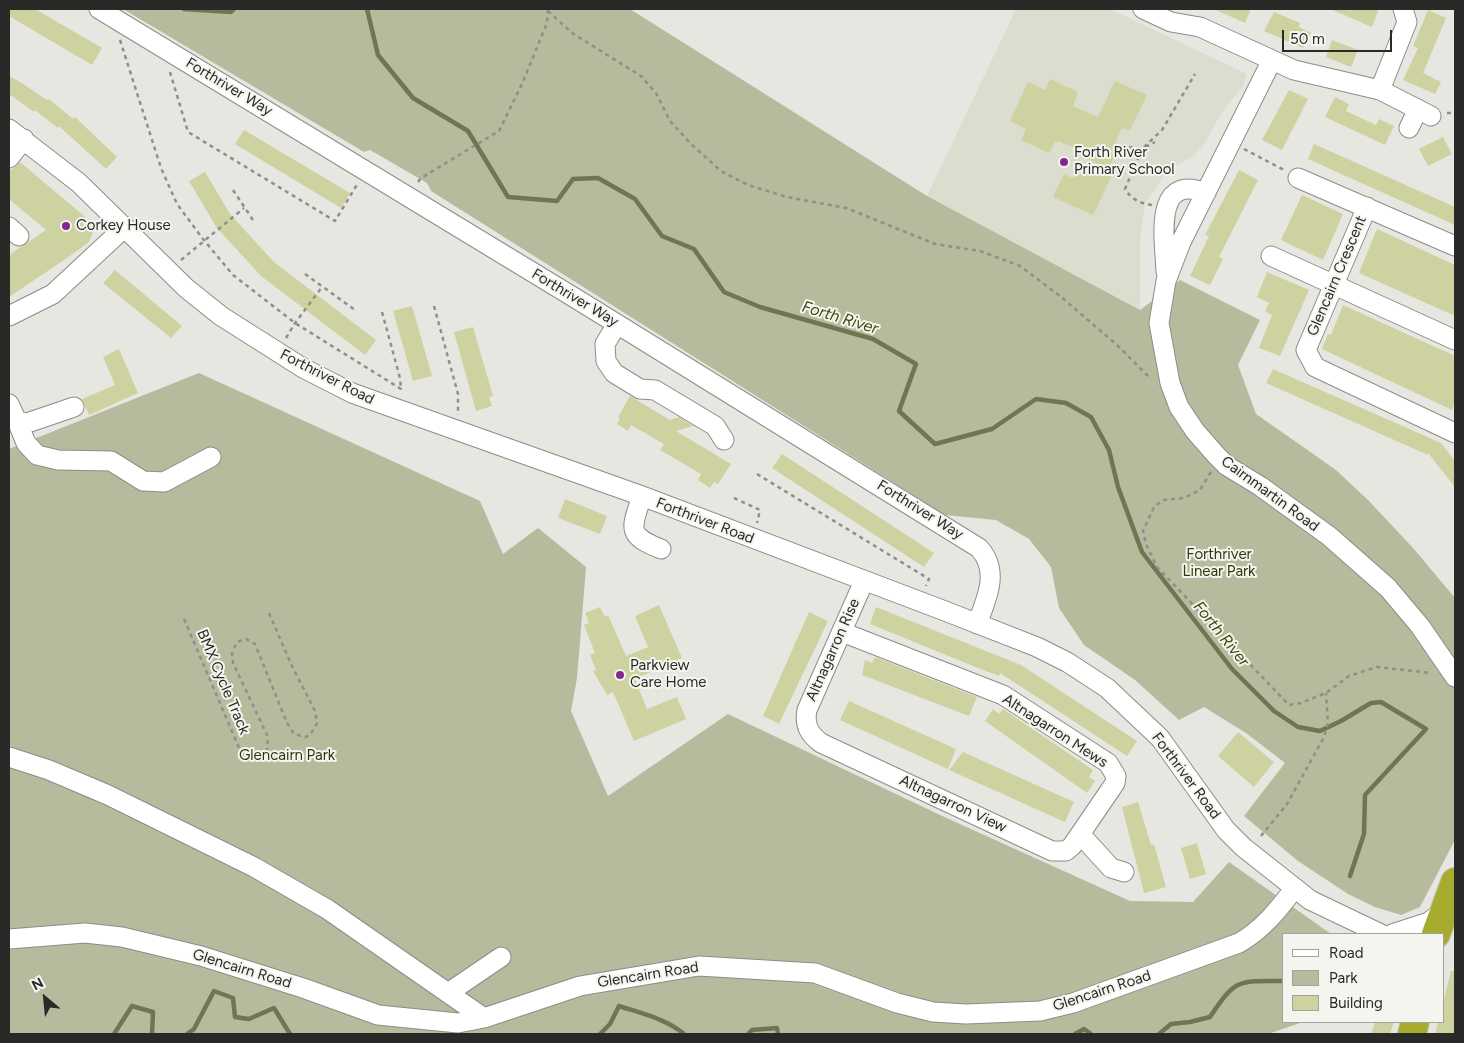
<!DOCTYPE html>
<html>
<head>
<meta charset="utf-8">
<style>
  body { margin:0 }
  #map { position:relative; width:1464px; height:1043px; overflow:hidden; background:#e7e7e1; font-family:Figtree,sans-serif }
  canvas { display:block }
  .frame { position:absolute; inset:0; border:10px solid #292927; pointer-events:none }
  .legend { position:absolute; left:1282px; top:933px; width:162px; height:90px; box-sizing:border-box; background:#f4f5ee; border:1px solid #a3a39e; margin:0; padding:6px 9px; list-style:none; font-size:15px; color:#292927 }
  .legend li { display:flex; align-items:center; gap:10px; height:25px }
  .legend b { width:25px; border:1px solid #a3a39e }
  .north { position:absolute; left:20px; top:973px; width:50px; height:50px; -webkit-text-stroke:4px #f4f5ee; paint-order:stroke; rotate:332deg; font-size:14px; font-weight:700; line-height:20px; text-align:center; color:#292927 }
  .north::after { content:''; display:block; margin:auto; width:18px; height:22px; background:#292927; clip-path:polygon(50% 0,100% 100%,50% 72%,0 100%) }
  .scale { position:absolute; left:1282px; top:30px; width:110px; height:22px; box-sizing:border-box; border:2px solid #292927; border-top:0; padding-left:6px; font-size:15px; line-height:18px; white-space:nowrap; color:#292927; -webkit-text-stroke:4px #f4f5ee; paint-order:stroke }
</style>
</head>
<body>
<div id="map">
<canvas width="1464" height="1043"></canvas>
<div class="frame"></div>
<ul class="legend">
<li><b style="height:6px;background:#fff"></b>Road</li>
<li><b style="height:14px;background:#b7ba9c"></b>Park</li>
<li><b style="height:14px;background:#cdd2a0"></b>Building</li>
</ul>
<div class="north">N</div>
<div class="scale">50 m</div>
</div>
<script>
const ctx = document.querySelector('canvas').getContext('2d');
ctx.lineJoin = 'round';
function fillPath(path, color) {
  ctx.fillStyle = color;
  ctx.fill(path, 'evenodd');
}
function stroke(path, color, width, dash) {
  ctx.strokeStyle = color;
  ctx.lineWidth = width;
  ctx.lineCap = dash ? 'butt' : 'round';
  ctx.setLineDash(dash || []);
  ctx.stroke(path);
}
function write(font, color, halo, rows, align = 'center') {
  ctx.font = font + ' Figtree,sans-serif';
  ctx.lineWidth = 4;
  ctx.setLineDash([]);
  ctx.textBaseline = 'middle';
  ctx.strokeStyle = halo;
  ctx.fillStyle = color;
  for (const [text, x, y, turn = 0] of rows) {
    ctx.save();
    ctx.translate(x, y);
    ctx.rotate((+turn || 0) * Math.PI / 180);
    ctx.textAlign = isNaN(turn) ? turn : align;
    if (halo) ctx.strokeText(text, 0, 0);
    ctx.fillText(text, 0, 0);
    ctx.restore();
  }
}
const built = new Path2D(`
  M1016 9H1110L1247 74 1243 87 1222 112 1204 145 1193 156 1167 171 1145 204 1140 239V310L927 196Z`);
const green = new Path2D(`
  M123 9H630L927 196 1140 310 1180 280 1260 320 1238 365 1256 414 1336 470 1368 500 1414 549 1455 598V840L1420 907 1401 915 1375 907 1348 894 1298 861 1244 816 1285 763 1246 733 1204 707 1179 720 1135 680 1084 645 1059 608 1051 567 1029 539 996 520 945 515 431 191 427 183 370 150 364 152Z
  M199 373 480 501 503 554 538 528 586 567 577 678 571 711 608 796 728 714 940 815 1130 901 1193 902 1229 862 1331 934H1283V1022H1303L1268 1034H9V449Z`);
const stream = new Path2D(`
  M184 9 231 12 234 9
  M367 9 378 55 413 98 468 131 508 197 557 201 573 179 598 178 635 199 662 236 694 249 724 292 760 307 873 339 916 364 899 411 935 444 992 429 1036 399 1066 403 1091 417 1109 450 1118 487 1142 552 1232 669 1274 711 1298 727 1320 731 1341 721 1371 703 1381 702 1426 729 1365 795 1364 834 1350 876
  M114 1034 132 1006 153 1012 152 1034
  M187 1034 194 1029 214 991 233 998 235 1017 249 1019 274 1008 290 1034
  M600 1034 610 1024 619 1006C640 1013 667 1019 684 1034
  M748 1034 752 1030 777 1028 778 1034
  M1075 1034 1084 1029 1091 1034
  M1159 1034 1171 1024 1190 1022 1210 1017C1236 978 1238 981 1283 981`);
const building = new Path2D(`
  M9 9H35L102 48 92 65 9 16Z
  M1214 9H1251L1245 23Z
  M1330 9H1379L1372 27Z
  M1428 10 1446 18 1423 73 1441 82 1435 94 1403 80 1418 48 1413 46Z
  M1274 12 1300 23 1299 27 1311 33 1303 48 1264 31Z
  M1332 40 1358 50 1351 67 1326 57Z
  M9 76 20 82 47 100 49 99 73 119 75 117 117 157 106 169 59 126 58 128 35 110 34 112 9 94Z
  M1050 79 1078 92 1073 106 1098 117 1115 81 1147 95 1130 130 1122 128 1111 152 1115 154 1110 166 1115 169 1093 215 1053 197 1064 174 1072 178 1102 166 1080 155 1082 151 1058 141 1057 143 1055 142 1049 153 1021 140 1026 129 1010 121 1028 82 1045 90Z
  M1289 90 1308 99 1282 150 1262 140Z
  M1335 97 1349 104 1346 111 1376 125 1379 119 1394 126 1385 145 1325 117Z
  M244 130 350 193 341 208 235 144Z
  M1443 137 1452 154 1428 166 1419 149Z
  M1314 144 1455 207V225L1308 159Z
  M20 162 83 215 90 222 93 232 89 242 70 256 9 297V255L46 230 9 199V172Z
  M1239 170 1258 180 1219 257 1223 259 1210 285 1190 276 1209 236 1205 235Z
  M205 172 230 214 274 262 376 340 365 355 261 276 217 228 189 181Z
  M1302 195 1343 214 1323 260 1281 240Z
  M1377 229 1455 265V316L1359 273Z
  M115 270 182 326 171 338 103 283Z
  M1267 272 1309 290 1280 356 1259 348 1272 315 1265 312 1269 303 1257 297Z
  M1343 305 1455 356V402L1452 410 1322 349 1328 334 1331 335Z
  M412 306 432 376 413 381 393 311Z
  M473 327 493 396 489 397 492 406 476 411 454 332Z
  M119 349 138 393 89 415 82 399 115 385 103 357Z
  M1273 369 1441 443 1455 461V487L1428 453V455L1266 383Z
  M630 396 670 420 679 417 693 426 676 431 731 464 718 484 714 482 710 488 698 480 701 474 660 450 664 444 631 425 628 431 617 424 620 418 618 417Z
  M782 454 934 553 924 567 772 468Z
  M565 499 607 516 600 534 558 518Z
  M659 605 682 658 635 679 647 709 677 697 686 719 634 741 613 692 607 695 593 671 596 670 590 655 595 653 584 625 589 623 585 613 600 607 605 617 608 615 626 656 648 647 635 616Z
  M876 607 1021 665 1137 741 1127 756 1000 673 999 676 978 668 870 624Z
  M809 612 828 621 779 724 763 716Z
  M875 657 977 697 969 716 862 675 865 660 872 663Z
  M849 701 956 749 948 769 840 720Z
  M993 709 999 714 1003 709 1093 770 1089 777 1095 781 1087 793 985 721Z
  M1238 732 1274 762 1254 787 1218 756Z
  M963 752 1074 802 1065 822 949 770Z
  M1138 802 1151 845 1154 844 1166 887 1144 893 1122 807Z
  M1197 843 1206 874 1190 879 1181 848Z
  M1451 971H1455V1034H1435L1438 1022H1443V1003Z
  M1375 1022H1394L1390 1034H1371Z`);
const path = new Path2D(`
  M548 11 572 33 641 76 656 93 670 121 691 144 721 171 748 185 787 197 846 208 935 244 980 251 1020 266 1060 296 1117 345 1151 379
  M120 40 161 168 177 204 203 239 233 275 295 323 401 389V393
  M170 72 188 132 335 221 358 183
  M1447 113H1455
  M1121 146 1142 149 1162 130 1195 74
  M1244 149 1284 170
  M418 182 421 178 499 131 522 84 547 23 548 9
  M233 190 253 220
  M1152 205C1140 203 1132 200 1125 189L1142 149 1155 142
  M181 260 244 208
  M305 274 355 310
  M434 306 458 394V415
  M382 312 400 378 401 389
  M286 338 295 323 322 287
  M1211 472 1200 490 1184 498 1163 500 1154 507 1143 531 1146 544 1157 567 1289 705 1301 703 1326 693 1349 676 1377 667 1431 673
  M757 474 929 579 926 586
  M734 498 760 510 757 523
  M184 619 240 750C246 759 252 763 263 757L268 748 267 735 233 663 232 653 237 642 246 639 255 644 287 723 294 734 305 737 310 735 317 723 315 711 291 664 269 613
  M1261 836 1287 804 1324 737 1328 723 1326 693`);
const minor = new Path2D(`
  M99 9 575 298 979 548C1000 571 987 598 977 624
  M1143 9 1171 22 1200 27 1294 70 1380 90 1431 116
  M1272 60 1181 242 1166 281 1159 323 1170 383 1179 407 1195 431 1216 455 1227 466 1260 486 1329 536 1388 588 1420 626 1455 677
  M1380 90 1407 22 1403 9
  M1409 128 1418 109
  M9 129 79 183 186 288 221 316 303 368 352 393 642 496 945 611 1037 647 1067 662 1107 688 1160 738 1226 830 1243 847 1310 900 1381 934
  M9 158 24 139
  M1298 178 1455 246
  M1367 207 1306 350 1315 367 1455 433
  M9 227 19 236
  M1271 256 1455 340
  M1166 272C1165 241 1152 172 1206 193
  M9 316 53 294 125 227
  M617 324 605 344 606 361 614 373 640 389 655 390 715 426 724 440
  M9 404 17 421 27 423 74 407
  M17 421 26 443 37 455 58 460 111 461 143 481 164 482 211 457
  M642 496C631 529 626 535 661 549
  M842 632 1003 695 1108 763 1116 776 1115 783 1072 846 1066 851H1052L821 743C809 734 804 725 807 710L864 581
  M9 757 49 770 108 795 254 867 327 909 484 1018
  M1081 835 1111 868 1124 872
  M1392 934 1429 922 1444 910
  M9 939 85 933 122 937 201 956 303 988 378 1015 458 1023 484 1018 580 986 699 966 815 973 897 1003 933 1012 966 1014 1040 1011 1073 1003 1239 943C1262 930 1278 910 1294 889
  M448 993 501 957`);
const highway = new Path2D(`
  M1436 934 1455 882
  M1412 1034 1415 1022`);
const markers = [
  [1064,162,5,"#832691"],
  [66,226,5,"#832691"],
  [620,675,5,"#832691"]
];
const streetNames = [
  ["Forthriver Way",229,87,31],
  ["Glencairn Crescent",1337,276,-67],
  ["Forthriver Way",575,298,31],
  ["Forthriver Road",327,377,27],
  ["Cairnmartin Road",1270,494,36],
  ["Forthriver Way",920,510,32],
  ["Forthriver Road",705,521,21],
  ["Altnagarron Rise",833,650,-66],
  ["BMX Cycle Track",223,682,67],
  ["Altnagarron Mews",1055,731,33],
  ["Forthriver Road",1186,776,53],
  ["Altnagarron View",953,804,25],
  ["Glencairn Road",242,969,17],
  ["Glencairn Road",648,975,-9],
  ["Glencairn Road",1102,991,-18]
];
const poiNames = [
  ["Forth River",1074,153],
  ["Primary School",1074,170],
  ["Corkey House",76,226],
  ["Parkview",630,666],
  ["Care Home",630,683]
];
const parkNames = [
  ["Forthriver",1219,555],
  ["Linear Park",1219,572],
  ["Glencairn Park",287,756]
];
const waterNames = [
  ["Forth River",840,318,17],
  ["Forth River",1221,634,51]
];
fillPath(built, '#dbddcf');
fillPath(green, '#b7ba9c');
stroke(stream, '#727552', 4.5);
fillPath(building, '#cdd2a0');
stroke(minor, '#8c8d87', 21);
stroke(highway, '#c3c3c3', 30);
stroke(path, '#8f8f8b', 2.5, [4, 4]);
stroke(minor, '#fff', 19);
stroke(highway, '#a7ac2e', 28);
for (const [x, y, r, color] of markers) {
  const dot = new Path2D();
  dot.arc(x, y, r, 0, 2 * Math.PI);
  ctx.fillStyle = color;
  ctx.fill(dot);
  stroke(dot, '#f4f5ee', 2);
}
write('15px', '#292927', '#f4f5ee', streetNames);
write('15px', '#292927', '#f4f5ee', poiNames, 'left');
write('15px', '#34360f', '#f4f5ee', parkNames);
write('italic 16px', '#44470c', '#f4f5ee', waterNames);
</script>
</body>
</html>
